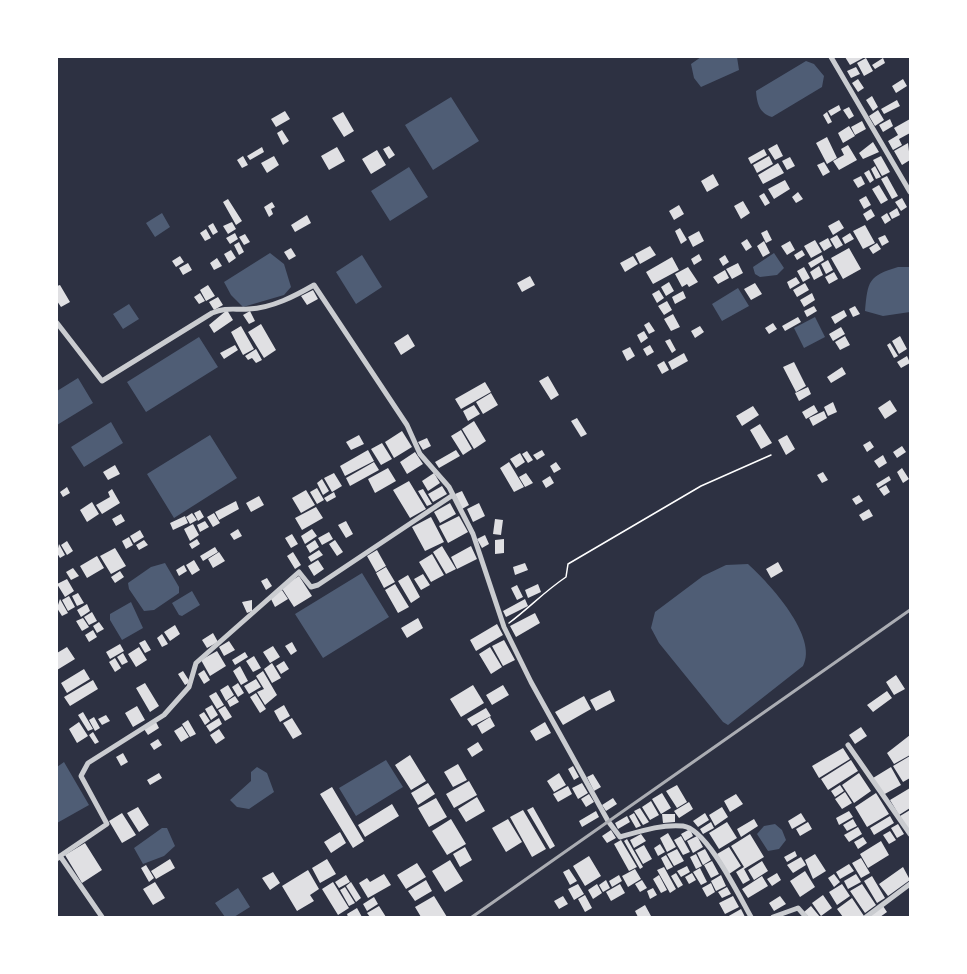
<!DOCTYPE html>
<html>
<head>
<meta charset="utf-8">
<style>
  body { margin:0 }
  #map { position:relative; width:967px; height:974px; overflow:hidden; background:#2d3142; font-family:Quicksand,sans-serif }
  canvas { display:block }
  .frame { position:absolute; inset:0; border:58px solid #fff; pointer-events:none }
</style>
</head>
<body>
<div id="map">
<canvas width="967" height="974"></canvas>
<div class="frame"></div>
</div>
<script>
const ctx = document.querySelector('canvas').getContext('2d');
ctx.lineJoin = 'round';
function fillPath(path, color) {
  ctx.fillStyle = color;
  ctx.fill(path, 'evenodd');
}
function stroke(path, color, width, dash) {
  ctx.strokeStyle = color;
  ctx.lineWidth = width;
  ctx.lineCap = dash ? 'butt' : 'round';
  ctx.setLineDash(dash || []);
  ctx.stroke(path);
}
const water = new Path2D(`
  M701 57H737L739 70 701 87 694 78 691 64Z
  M806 61 814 64 824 76 822 87 772 117C759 113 757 103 756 91Z
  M451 97 479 141 433 170 405 125Z
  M409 167 428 197 390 221 371 191Z
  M162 213 170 227 155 237 146 223Z
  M270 253 284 264 291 287 284 295 243 307 231 295 224 282Z
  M774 253 784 268 777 275 760 277 755 274 753 267Z
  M362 255 382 287 356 304 336 272Z
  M898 267H910V312L883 316 865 311C868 281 868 276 898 267Z
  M738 288 749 306 722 321 712 304Z
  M129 304 139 319 123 329 113 314Z
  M815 317 825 337 804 348 794 328Z
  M199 337 218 367 146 412 127 382Z
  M78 378 93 403 57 425V391Z
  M111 422 123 443 84 467 71 447Z
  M210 435 237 478 174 518 147 474Z
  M165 563 179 587V593L154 610 144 611 129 589 128 583 151 567Z
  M748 564C769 583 819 637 803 666L728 725 723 722 659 643 651 628 655 612 703 576 726 565Z
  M362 573 389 617 323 658 295 614Z
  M192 591 200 605 182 616 179 615 172 603Z
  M131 602 143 628 122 640 110 620V614Z
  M386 760 403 787 356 816 339 788Z
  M64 762 89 805 57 823V767Z
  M257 767 267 773 274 792 249 809 237 807 230 800 251 781V772Z
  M775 824 782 830 786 840 779 849 768 851 757 834 764 826Z
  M162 828H167L175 846 164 856 143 864 134 848Z
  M238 888 250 907 234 917H225L215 903Z`);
const building = new Path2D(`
  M845 57H865L850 65Z
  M866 58 873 71 864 76 857 63Z
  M883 58 885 63 875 69 872 65Z
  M856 67 860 74 851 78 847 71Z
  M858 79 864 88 858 92 852 83Z
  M903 79 907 86 896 93 892 86Z
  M872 96 878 107 873 111 866 100Z
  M897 100 900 106 884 114 881 109Z
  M839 105 841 110 831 116 828 111Z
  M849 107 854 116 849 119 843 110Z
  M878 110 884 120 875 126 869 116Z
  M285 111 290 119 276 127 271 119Z
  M343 112 354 131 344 137 332 118Z
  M827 112 832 122 828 124 823 115Z
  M890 119 893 126 883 132 879 125Z
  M910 119V133L899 139 902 145 893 150 888 141 898 135 894 128Z
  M862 121 866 129 855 135 851 127Z
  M849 126 855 136 843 143 838 133Z
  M282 130 289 141 283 145 277 133Z
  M827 137 837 158 827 164 816 143Z
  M873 142 879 152 863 159 859 153Z
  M908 143 910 160 902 165 894 151Z
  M777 144 783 156 775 160 768 149Z
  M848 145 857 160 839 170 833 161 844 155 841 149Z
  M389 146 395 155 389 159 383 149Z
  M262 147 264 152 250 160 247 156Z
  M337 147 345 161 329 170 321 156Z
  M764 149 767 155 751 164 748 158Z
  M377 150 386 165 371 174 362 159Z
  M243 156 248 165 242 168 237 160Z
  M274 156 279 165 267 173 261 163Z
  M769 156 773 164 757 173 753 165Z
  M881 156 890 172 882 176 873 160Z
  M790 157 795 166 787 170 782 161Z
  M824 162 830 172 823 176 817 165Z
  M778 163 784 173 763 184 758 175Z
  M875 166 881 177 876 179 871 169Z
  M869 170 874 180 870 183 864 173Z
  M713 174 719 185 707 192 701 181Z
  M861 176 865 184 858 188 853 180Z
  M887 176 898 196 892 199 881 179Z
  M785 180 790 189 774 199 768 189Z
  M879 185 888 200 881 204 872 189Z
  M798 192 803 199 796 203 792 197Z
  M764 193 770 203 765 206 759 196Z
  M866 196 871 205 864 209 859 200Z
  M902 198 907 207 901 211 895 202Z
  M228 199 242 221 236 225 223 202Z
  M743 201 750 213 741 219 734 206Z
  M272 202 275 207 271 209 273 214 269 217 264 207Z
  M679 205 684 214 674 220 669 211Z
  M897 208 900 215 892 219 889 213Z
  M871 209 875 216 867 221 863 214Z
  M887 213 891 220 885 224 881 217Z
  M307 215 311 223 295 232 291 225Z
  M839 220 844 228 833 235 828 226Z
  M232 222 236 229 228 234 223 226Z
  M213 223 218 232 213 235 208 226Z
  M865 225 875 243 863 249 853 231Z
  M680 228 687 240 681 244 675 231Z
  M206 229 211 238 205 241 200 233Z
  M767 230 772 240 766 243 761 233Z
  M699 231 704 241 693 247 688 237Z
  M235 233 238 239 230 244 226 238Z
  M850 233 854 239 845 244 842 238Z
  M245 234 250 242 244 245 239 237Z
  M837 235 843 245 836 249 830 239Z
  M885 235 889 242 882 246 878 238Z
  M828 238 832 246 824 251 819 243Z
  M747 239 752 247 746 251 741 243Z
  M815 240 822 252 811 258 804 246Z
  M764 241 770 253 763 257 757 246Z
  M790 241 795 250 787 255 781 246Z
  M239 242 244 252 239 255 234 245Z
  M877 243 881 249 873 254 869 248Z
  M650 246 656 255 640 264 635 254Z
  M291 248 296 256 289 260 284 252Z
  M849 248 861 269 843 279 831 258Z
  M231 250 236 258 229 263 224 254Z
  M802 250 805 255 797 260 794 255Z
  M699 254 702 260 694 265 691 259Z
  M725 255 729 262 723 266 719 259Z
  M822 255 824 260 811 268 808 263Z
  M180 256 184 262 176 267 172 261Z
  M633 256 638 264 625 272 620 263Z
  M672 257 679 270 653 284 646 272Z
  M217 258 222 266 214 270 210 263Z
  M828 260 833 270 826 274 821 264Z
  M188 263 192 270 183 275 179 268Z
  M738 263 743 273 732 279 726 269Z
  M819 266 823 275 814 280 810 272Z
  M688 267 698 282 689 287 687 284 682 287 675 274Z
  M804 267 810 278 803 282 797 271Z
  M725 270 729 278 718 284 713 277Z
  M834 272 838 279 829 284 825 277Z
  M530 276 535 285 522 292 517 283Z
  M796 277 800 283 790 289 787 282Z
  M669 282 674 291 666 296 661 287Z
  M755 283 762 294 751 300 744 289Z
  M805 283 809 290 797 297 793 290Z
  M60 285 70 302 61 307 57 301V286Z
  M208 285 215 296 206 301 200 290Z
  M313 290 318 299 307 305 301 296Z
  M659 290 664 298 657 303 652 294Z
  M683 291 686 298 675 304 672 297Z
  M200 293 205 301 199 304 194 297Z
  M812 293 815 300 804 307 800 300Z
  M218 297 223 305 214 310 209 302Z
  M667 301 672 310 664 315 658 306Z
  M814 306 817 311 807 317 804 311Z
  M855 306 860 314 853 317 849 309Z
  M227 310 233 320 214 333 209 325Z
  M844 310 847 316 835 324 831 317Z
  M250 311 255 321 249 324 243 315Z
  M673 314 680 327 671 331 664 319Z
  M798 317 801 322 785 331 782 326Z
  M649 322 655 331 649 334 644 325Z
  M773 323 777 329 769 334 765 328Z
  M261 324 276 350 264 358 248 332Z
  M241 326 254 349 243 355 231 332Z
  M700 326 704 332 695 338 691 331Z
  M841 327 845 334 833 341 829 334Z
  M644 331 648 338 641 343 637 335Z
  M408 334 415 346 401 355 394 343Z
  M845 336 850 345 840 350 835 342Z
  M900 336 907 349 899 354 892 341Z
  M670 339 676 350 672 353 665 341Z
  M890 343 898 356 894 358 887 345Z
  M235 345 238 350 224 359 220 353Z
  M650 345 654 352 647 356 643 349Z
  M630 347 635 356 627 361 622 351Z
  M256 349 262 360 256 363 252 358 248 360 245 356Z
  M684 353 688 361 672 370 668 362Z
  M907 356 910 363 901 368 897 362Z
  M664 361 669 370 662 374 657 365Z
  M794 362 806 386 796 392 783 367Z
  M842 367 846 374 831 383 827 377Z
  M548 376 559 395 551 400 539 381Z
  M485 382 491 392 461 409 455 399Z
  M808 387 811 394 799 401 795 393Z
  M491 393 498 405 483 414 476 402Z
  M890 400 897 411 885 419 878 408Z
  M833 402 837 412 828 416 824 407Z
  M474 405 480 414 468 421 463 411Z
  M814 405 818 412 806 419 802 412Z
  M753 406 759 415 742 426 736 416Z
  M824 411 827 418 813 426 809 418Z
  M577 418 587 434 581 437 571 421Z
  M474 421 486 441 474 449 462 429Z
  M760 424 772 443 761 449 750 430Z
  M461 430 472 449 463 455 451 436Z
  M402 431 412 447 394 458 385 442Z
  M359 435 364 444 351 450 346 442Z
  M787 435 795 449 786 455 778 440Z
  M427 438 431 446 423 450 418 442Z
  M870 441 874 447 867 452 863 445Z
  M382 443 392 459 381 465 371 449Z
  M902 446 906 452 897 458 893 452Z
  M368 450 374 461 345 476 340 466Z
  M456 450 460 456 439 468 435 462Z
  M542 450 545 455 537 460 533 455Z
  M527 451 533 460 528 463 522 454Z
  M415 452 423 464 407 474 400 462Z
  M520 453 525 462 516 468 510 459Z
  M883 455 887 463 879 468 874 461Z
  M374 462 379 470 350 486 346 478Z
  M509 462 524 487 514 492 500 468Z
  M556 462 561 469 554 473 550 466Z
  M115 465 120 474 108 480 103 472Z
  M388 468 396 481 375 493 368 479Z
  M902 468 909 479 903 483 897 472Z
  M823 472 828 480 822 483 817 475Z
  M334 473 342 486 332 492 324 478Z
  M434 473 440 483 428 491 422 481Z
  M526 473 533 483 525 487 519 477Z
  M550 476 554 483 546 488 542 481Z
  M889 476 891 480 878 488 876 484Z
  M322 479 329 491 323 495 317 483Z
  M409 481 426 509 410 518 393 490Z
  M886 485 890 492 884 496 879 489Z
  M442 486 447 494 433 502 428 494Z
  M67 487 70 493 63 497 60 492Z
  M317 488 324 500 317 504 310 492Z
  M112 489 120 503 102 514 96 505 110 497 108 492Z
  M423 489 432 504 427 506 418 491Z
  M306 490 315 505 301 513 292 498Z
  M462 491 469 505 462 509 455 494Z
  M334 492 336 497 327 502 324 498Z
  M859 495 863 501 856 505 852 499Z
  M259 496 264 505 251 512 246 503Z
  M236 501 239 509 219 520 215 512Z
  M92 502 99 514 87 522 80 510Z
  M450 503 456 514 440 523 434 512Z
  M479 503 485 516 473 522 467 509Z
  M316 507 323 518 302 530 295 518Z
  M869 509 873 516 863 521 859 515Z
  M200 510 204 517 198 521 194 513Z
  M192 513 197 520 190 524 186 517Z
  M214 513 220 523 213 527 207 517Z
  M121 514 125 521 116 526 112 519Z
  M185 516 188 523 173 530 170 523Z
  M459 516 468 532 448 543 439 526Z
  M431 517 444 542 425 551 412 527Z
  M495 519 503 520 501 535 493 534Z
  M205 521 209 527 200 532 197 525Z
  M346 521 353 534 346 538 338 525Z
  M193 524 199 535 190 541 184 529Z
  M238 529 242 536 234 540 230 534Z
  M312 529 317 536 305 544 301 536Z
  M140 530 144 537 134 543 130 536Z
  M329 532 333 539 322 545 318 538Z
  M292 534 298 544 291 548 285 538Z
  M485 535 489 544 482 548 477 539Z
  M129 537 133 545 126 549 122 541Z
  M197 539 200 544 192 549 189 544Z
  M504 539V553L495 554V540Z
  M144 540 148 545 139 550 136 545Z
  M315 540 319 547 310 553 306 546Z
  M335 540 343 552 337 556 329 544Z
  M67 541 73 551 67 555 61 545Z
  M59 544 65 555 60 558 57 553Z
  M442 546 456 569 446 574 433 552Z
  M471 546 477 559 457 569 451 557Z
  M215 547 218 552 203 561 200 556Z
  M115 548 126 566 111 574 100 556Z
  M319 550 323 555 311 562 308 557Z
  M377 550 386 566 376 572 367 556Z
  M219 552 225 561 213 568 208 559Z
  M293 552 301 565 295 569 287 556Z
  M432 554 444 575 431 582 419 562Z
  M97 556 104 568 87 578 80 566Z
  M194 560 200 570 192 575 186 565Z
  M318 560 324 569 314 576 308 566Z
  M778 562 783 571 771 578 766 569Z
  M525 563 528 570 515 575 513 567Z
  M184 565 187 571 179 576 176 570Z
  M386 567 395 582 384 588 376 573Z
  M73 568 79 576 71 580 66 572Z
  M120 571 124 577 115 583 111 577Z
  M423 574 430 585 421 590 414 579Z
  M408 575 420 597 411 603 398 581Z
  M299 576 312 596 294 607 281 587Z
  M267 578 272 586 266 590 261 581Z
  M67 579 74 591 65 597 57 584Z
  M395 584 409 607 398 613 385 590Z
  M538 584 541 592 528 598 525 590Z
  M517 585 523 597 517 600 511 588Z
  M282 590 288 599 275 607 270 597Z
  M78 593 84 603 77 606 72 596Z
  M69 596 75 607 68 611 62 600Z
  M60 599 68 613 62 616 57 608Z
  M525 599 528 606 506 617 503 611Z
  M252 600V611L247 613 242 602Z
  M87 604 90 611 81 617 77 610Z
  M92 612 97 621 89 625 84 617Z
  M535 613 540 623 516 637 510 626Z
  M83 618 89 627 82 631 76 621Z
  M418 618 423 628 407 638 401 628Z
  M99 622 104 629 97 633 93 626Z
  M497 624 503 635 476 651 470 640Z
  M175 625 180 634 170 641 164 632Z
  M93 630 97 637 89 642 85 635Z
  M213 633 218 642 207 648 202 640Z
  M162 634 168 644 162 647 157 638Z
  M145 640 151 650 145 653 139 643Z
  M504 640 515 660 503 666 492 646Z
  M229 641 235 650 224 656 219 647Z
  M292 642 297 651 291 655 285 646Z
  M120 644 124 651 110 659 106 652Z
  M273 646 280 657 270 663 263 652Z
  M67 647 75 659 57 670V653Z
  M139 647 147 660 136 667 128 654Z
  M490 647 502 667 491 674 479 654Z
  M217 651 226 666 210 676 201 660Z
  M245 652 248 657 235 665 232 660Z
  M123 653 128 662 122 665 117 657Z
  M254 656 261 668 253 672 246 661Z
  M115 658 121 668 115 672 109 662Z
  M284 661 289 669 281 674 276 666Z
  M272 663 281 678 272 683 264 669Z
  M240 666 248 681 241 685 233 671Z
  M84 669 90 679 67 693 61 683Z
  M204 670 210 680 204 684 198 674Z
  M183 671 190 682 185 685 178 674Z
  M263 671 277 695 265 705 257 692 264 689 256 676Z
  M896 675 905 689 894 695 886 682Z
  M256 679 261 687 249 694 244 686Z
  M93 680 98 689 70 706 64 697Z
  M145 683 159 706 150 712 136 688Z
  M238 683 244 693 238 697 232 687Z
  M228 685 234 695 226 701 220 690Z
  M473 685 484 703 461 717 450 699Z
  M503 685 509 695 492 705 486 695Z
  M610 690 615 701 596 711 590 700Z
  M887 691 892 698 873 712 867 705Z
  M216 692 224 705 217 709 209 696Z
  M256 693 266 709 260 713 250 697Z
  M235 696 239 702 230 707 227 701Z
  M584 696 591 709 563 725 555 712Z
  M212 705 218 715 211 720 205 709Z
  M284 705 290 716 280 722 274 711Z
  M137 706 145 720 133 727 125 713Z
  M225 706 232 717 225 721 218 710Z
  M486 708 491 716 472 726 467 719Z
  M83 712 93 729 88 731 78 715Z
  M204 712 210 721 205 725 199 715Z
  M106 715 110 721 102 725 98 719Z
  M94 717 100 728 95 731 89 720Z
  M490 717 495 726 482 734 477 725Z
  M219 718 222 724 210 732 206 726Z
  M292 718 302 734 293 739 283 723Z
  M188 720 196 734 190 737 182 724Z
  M79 722 88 736 77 743 69 729Z
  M156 722 159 728 148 735 144 729Z
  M545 722 551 733 536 741 530 731Z
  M182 726 189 737 181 742 174 731Z
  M861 727 867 736 855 744 849 735Z
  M219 729 225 738 216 744 210 735Z
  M93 732 99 742 95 744 89 735Z
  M910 735V755L894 764 887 753Z
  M158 739 162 745 154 750 150 744Z
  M478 742 483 750 472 757 467 749Z
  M843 748 850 759 819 778 812 766Z
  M123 753 128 762 121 766 116 757Z
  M410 755 426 781 411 790 395 765Z
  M910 756V778L903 782 893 766Z
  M851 760 858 771 828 790 821 779Z
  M458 764 467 780 453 787 444 772Z
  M573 766 579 777 574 780 568 769Z
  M891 767 901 785 883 795 873 778Z
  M159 773 162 778 150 785 147 780Z
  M559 773 566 785 554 792 547 781Z
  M859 773 871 791 854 803 842 785Z
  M593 774 601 787 594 791 587 777Z
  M469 781 477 795 454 808 446 794Z
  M428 783 435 794 418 805 411 793Z
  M582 783 588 793 578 799 572 788Z
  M677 785 687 802 677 808 666 791Z
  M840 785 844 791 835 797 831 791Z
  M568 786 572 794 558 802 553 794Z
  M332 787 364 841 353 848 320 794Z
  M910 788V808L899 815 890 800Z
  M845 792 852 803 842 809 835 799Z
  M662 793 671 808 661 814 652 799Z
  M876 793 889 814 867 827 855 807Z
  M589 794 594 802 586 807 581 799Z
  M736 794 743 804 730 812 724 801Z
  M477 797 485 811 466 822 458 809Z
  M436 798 447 817 429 827 418 808Z
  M613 798 617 804 606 811 602 805Z
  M651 801 659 815 650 820 642 807Z
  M689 802 693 809 679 818 674 811Z
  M392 804 399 816 365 837 358 825Z
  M138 807 149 825 139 832 127 813Z
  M533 807 555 846 550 849 527 810Z
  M722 807 728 817 715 826 709 815Z
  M640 808 649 822 643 825 634 811Z
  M523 810 546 849 532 857 510 817Z
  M910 810V832L900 816Z
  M596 811 599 817 582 827 579 821Z
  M849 811 853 817 839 825 836 818Z
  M122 813 136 835 122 843 109 821Z
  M634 813 641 826 636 828 629 816Z
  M705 813 709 820 698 827 693 821Z
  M801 813 806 821 792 829 788 821Z
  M662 814H675V822L663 823Z
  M627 816 630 822 618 829 615 823Z
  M890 816 894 823 874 835 870 828Z
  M451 819 466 844 447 855 432 831Z
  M508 819 522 842 506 852 492 828Z
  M754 819 758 826 741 837 737 829Z
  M853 819 857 826 847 831 843 825Z
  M711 822 714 828 703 834 700 829Z
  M727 822 737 838 719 849 709 833Z
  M808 822 812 829 800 836 796 829Z
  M898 824 904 834 897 838 891 828Z
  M858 827 862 834 849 842 844 835Z
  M690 829 693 836 685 841 681 834Z
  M611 830 616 838 607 843 602 836Z
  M890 831 896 840 889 844 883 835Z
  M340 832 346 843 331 853 324 842Z
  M668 833 676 847 667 852 660 838Z
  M641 834 646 841 634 848 630 840Z
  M750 834 764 857 744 869 750 880 743 884 736 872 744 867 731 846Z
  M681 836 690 852 683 855 674 840Z
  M697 836 703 847 693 853 687 841Z
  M863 837 867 843 858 849 854 842Z
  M627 839 643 867 640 869 624 841Z
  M621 840 637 867 629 871 614 844Z
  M881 841 889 855 868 868 860 854Z
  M85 843 102 870 82 883 65 855Z
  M660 844 665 852 658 856 654 848Z
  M644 845 652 859 643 864 635 850Z
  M465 847 472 860 460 867 453 854Z
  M729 847 741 866 729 874 717 854Z
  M677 849 684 861 674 866 667 854Z
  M705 849 711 860 703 865 697 853Z
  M795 851 797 856 787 862 784 857Z
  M696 854 702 866 696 869 690 857Z
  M815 854 826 871 813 879 805 860Z
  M666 855 673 867 667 870 661 858Z
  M589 856 601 876 585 886 573 866Z
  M801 857 806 865 793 873 787 865Z
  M861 858 870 873 861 878 852 863Z
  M170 859 175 868 156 879 151 871Z
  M327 859 336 874 320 883 312 868Z
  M450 860 463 881 445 892 432 871Z
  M712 861 719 874 711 878 704 865Z
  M762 861 768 871 754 880 748 870Z
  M417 863 426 877 406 889 397 875Z
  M849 864 854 871 840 879 836 872Z
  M146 865 154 878 149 882 141 868Z
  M687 866 690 872 681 877 677 871Z
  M664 867 676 889 670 893 657 870Z
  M903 867 910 880 888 896 879 884Z
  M700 868 707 882 701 885 693 872Z
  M569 869 577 881 570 885 563 872Z
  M635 869 641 879 628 887 622 876Z
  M308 870 319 889 310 895 314 901 297 911 282 886Z
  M805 871 815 887 800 897 790 881Z
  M273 872 280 883 270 890 262 878Z
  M676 873 683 885 678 888 671 876Z
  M692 873 696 880 689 884 685 877Z
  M777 873 781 880 772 886 767 879Z
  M384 874 391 885 368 898 359 883 367 878 370 882Z
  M834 874 840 882 834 887 828 878Z
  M856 874 861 882 848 889 844 881Z
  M346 875 350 882 339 888 335 882Z
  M619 875 622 881 612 887 609 881Z
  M659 875 667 890 661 893 653 879Z
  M721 875 726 886 716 891 711 881Z
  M762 876 768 886 748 898 742 889Z
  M872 876 885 898 877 903 864 881Z
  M426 880 432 891 415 901 408 891Z
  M606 880 610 888 603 892 599 885Z
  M642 880 647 888 640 892 635 884Z
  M155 882 165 898 153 905 143 889Z
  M333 882 349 908 338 915 322 889Z
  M351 882 361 898 356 902 346 886Z
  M711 883 715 892 707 897 702 888Z
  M578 884 584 894 574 900 568 889Z
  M597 884 602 893 593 899 588 890Z
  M620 884 625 893 611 901 606 892Z
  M842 884 850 896 837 905 829 892Z
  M862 884 876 905 865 913 850 891Z
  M345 887 355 903 349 906 340 890Z
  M727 887 731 894 722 898 718 892Z
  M653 888 657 895 650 899 647 891Z
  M585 895 592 908 585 912 578 899Z
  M823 895 832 908 821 916 812 903Z
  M434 896 447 917H421L415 907Z
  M563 896 568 904 559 909 554 901Z
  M733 896 739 907 725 914 719 903Z
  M780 896 786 904 774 911 769 903Z
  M374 897 378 904 367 911 363 904Z
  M852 898 864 916 862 917H843L837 909Z
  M645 905 651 916 638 917 635 911Z
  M379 906 386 917H370L367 913Z
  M811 906 820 917H809L804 912Z
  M883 906 887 912 880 917H868Z
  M357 908 362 917H348L347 914Z
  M741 909 745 917H727Z`);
const path = new Path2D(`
  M509 623C529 608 545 591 566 577L568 564 701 486 771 455`);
const minor = new Path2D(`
  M831 57 910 192
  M57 323 102 381 212 313C226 307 234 310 249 309 272 308 295 296 314 285L407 425 420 454 449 487 473 534 504 627 531 682 608 821 620 837C641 831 662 824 683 826 707 829 739 896 751 917
  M848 745 910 834
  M60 856 107 824 81 776 88 763 164 715 189 687 196 663 299 572 311 587 318 585 453 495
  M58 858 60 856 102 917
  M773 917 798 908 806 917
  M866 917 910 884`);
const rail = new Path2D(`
  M472 917 910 610`);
fillPath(water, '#4f5d75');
fillPath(building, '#e0e0e3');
stroke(path, '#fff', 1.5);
stroke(minor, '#caccd0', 5);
stroke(rail, '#abadb3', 3);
</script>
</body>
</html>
